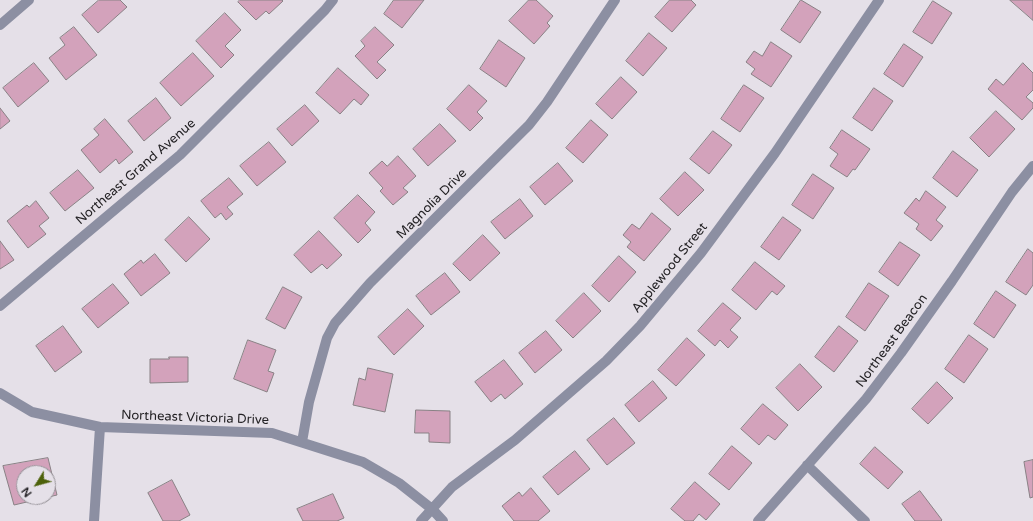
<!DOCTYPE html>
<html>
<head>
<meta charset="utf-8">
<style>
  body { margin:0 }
  #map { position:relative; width:1033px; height:521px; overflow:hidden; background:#e5e0e8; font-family:"Varela Round",sans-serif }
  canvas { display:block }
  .north { position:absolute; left:16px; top:465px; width:40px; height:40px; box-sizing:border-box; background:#e5e0e8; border:1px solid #98949a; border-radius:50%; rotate:233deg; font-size:11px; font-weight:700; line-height:16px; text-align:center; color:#242225 }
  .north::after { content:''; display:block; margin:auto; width:14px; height:18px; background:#4d610a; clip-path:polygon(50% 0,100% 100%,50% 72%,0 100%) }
</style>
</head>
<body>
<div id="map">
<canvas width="1033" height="521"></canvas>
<div class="north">N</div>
</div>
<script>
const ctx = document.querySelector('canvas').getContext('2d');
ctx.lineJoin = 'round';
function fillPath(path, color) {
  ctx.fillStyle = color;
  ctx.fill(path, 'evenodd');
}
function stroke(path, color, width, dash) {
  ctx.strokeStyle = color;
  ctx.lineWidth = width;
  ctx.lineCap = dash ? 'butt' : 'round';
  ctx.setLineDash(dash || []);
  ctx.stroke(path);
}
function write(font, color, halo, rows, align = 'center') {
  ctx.font = font + ' "Varela Round",sans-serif';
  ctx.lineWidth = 4;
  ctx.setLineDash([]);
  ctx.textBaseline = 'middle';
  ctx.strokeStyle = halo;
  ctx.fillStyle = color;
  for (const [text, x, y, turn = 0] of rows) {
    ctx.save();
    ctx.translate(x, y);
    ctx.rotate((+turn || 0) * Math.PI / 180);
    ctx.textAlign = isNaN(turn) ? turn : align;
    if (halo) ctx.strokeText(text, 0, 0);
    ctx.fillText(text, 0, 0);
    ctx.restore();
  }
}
const building = new Path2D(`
  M99 0H120L127 7 98 33 82 15Z
  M240 0H282L283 1 269 14 266 11 256 20 238 2Z
  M394 0H424L402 28 384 14Z
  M529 0H536L553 16 547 23 550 26 534 44 509 21Z
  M670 0H691L696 5 672 32 655 17Z
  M801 0 821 12 800 43 781 30Z
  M1010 0H1033V20Z
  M933 1 952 13 932 44 913 32Z
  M225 13 241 30 225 46 234 55 221 68 196 41Z
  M74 27 97 55 66 80 49 58 65 45 60 38Z
  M375 27 394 45 377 62 386 70 377 79 355 56 365 46 361 41Z
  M649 33 667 48 643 76 626 61Z
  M499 40 525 58 506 87 480 69Z
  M771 42 792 56 771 87 751 74 755 69 746 62 754 51 762 56Z
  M904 44 923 57 903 87 884 74Z
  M193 53 214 76 181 106 160 83Z
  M34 63 49 81 18 107 3 88Z
  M1023 63 1033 73V90L1026 97 1033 103V108L1022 120 988 89 996 79 1003 85Z
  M338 68 369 95 361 105 354 99 340 114 316 93Z
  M621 77 637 92 612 119 596 104Z
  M469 85 487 101 477 112 483 118 470 131 447 109Z
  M744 85 764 98 740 132 721 119Z
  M874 88 893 101 872 131 853 118Z
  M156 98 171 118 144 141 128 121Z
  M305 105 319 121 292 146 277 129Z
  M0 108 10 121 0 129Z
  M996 111 1015 129 989 157 970 138Z
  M105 119 133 152 119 164 116 159 100 173 81 150 99 135 94 129Z
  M591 120 608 135 583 163 566 148Z
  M440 124 456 141 428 166 413 149Z
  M842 130 870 149 855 170 853 169 847 177 830 166 838 154 830 148Z
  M713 131 732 145 709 174 690 159Z
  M269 142 286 162 257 186 240 166Z
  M953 151 978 170 957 197 933 178Z
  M398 156 416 176 403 188 408 192 393 205 380 191 383 188 369 173 382 161 387 166Z
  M558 163 573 181 545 205 530 187Z
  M78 170 94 188 65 211 50 193Z
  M685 172 704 190 678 216 660 199Z
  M813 174 834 188 813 219 792 205Z
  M229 178 243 194 227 207 233 214 226 220 221 213 215 218 201 201Z
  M926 191 946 207 936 220 943 226 931 241 916 229 919 224 904 213 916 198 919 201Z
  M358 195 375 212 365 223 371 230 358 243 334 218Z
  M520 199 533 216 505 239 491 222Z
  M36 201 49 218 39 226 46 234 28 248 7 221 27 205 29 207Z
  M652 213 671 229 644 261 627 247 631 242 623 235 632 224 639 229Z
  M189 217 210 239 186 262 165 240Z
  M783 217 801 230 779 260 761 247Z
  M319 231 342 255 327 269 322 264 311 273 294 255Z
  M483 235 500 253 470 281 453 264Z
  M0 241 14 260 0 269Z
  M900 242 920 255 898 286 879 272Z
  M1028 249 1033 253V285L1026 295 1006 282Z
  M155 254 170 273 141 296 124 274 141 260 143 263Z
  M619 256 636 272 609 302 592 286Z
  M755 262 785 286 777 295 772 291 756 310 732 290Z
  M445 273 460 292 431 315 416 296Z
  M869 283 889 296 865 331 846 317Z
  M113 284 129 303 98 328 82 309Z
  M283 287 302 297 285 329 266 319Z
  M996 291 1016 305 994 338 974 324Z
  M584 293 601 311 573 338 556 321Z
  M723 303 741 318 730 330 738 337 728 348 720 340 715 346 698 331Z
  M408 309 424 326 394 355 378 337Z
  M63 326 82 352 55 372 36 346Z
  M839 326 858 341 834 372 815 357Z
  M546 331 562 350 535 373 519 353Z
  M969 335 988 349 964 383 945 369Z
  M687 338 705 355 676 386 658 370Z
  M248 340 276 350 268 371 274 373 267 392 234 379Z
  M169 357H188V382L150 383V359H169Z
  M504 360 523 384 505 399 501 394 491 402 475 382Z
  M800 364 822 387 798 411 776 388Z
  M368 368 393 374 385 412 353 405 359 378 365 380Z
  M653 381 667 398 639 422 625 405Z
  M937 382 953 398 928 424 912 409Z
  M763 404 788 425 775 440 768 435 759 445 741 429Z
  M416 410 450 411V443L429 442V433H415Z
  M614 418 635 443 607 465 587 440Z
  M732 446 752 463 729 490 709 474Z
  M875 447 903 472 888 489 860 464Z
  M575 451 590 469 558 495 543 477Z
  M48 458 57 495 14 505 3 466ZM24 473H48V497H24Z
  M1033 460V497L1030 498 1024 462Z
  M172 480 190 515 179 521H163L148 493Z
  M695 482 720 504 706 520 699 514 693 521H685L671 509Z
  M531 488 550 511 538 521H514L502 506 519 492 522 496Z
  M920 491 942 520 941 521H915L902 504Z
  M333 494 344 518 337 521H303L297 509Z`);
const street = new Path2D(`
  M0 25 29 0
  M0 306 180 155 325 10 333 0
  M0 393 32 412 100 427 272 433 363 462 399 483 432 509 443 521
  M302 442 309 402 327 338 335 323 370 283 529 125 547 102 615 0
  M807 465 865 521
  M94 521 100 427
  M421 521 452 487 515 440 606 361 640 326 701 253 775 153 879 0
  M758 521 866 399 901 353 952 281 1012 192 1033 166`);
const streetNames = [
  ["Northeast Grand Avenue",136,172,-41],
  ["Magnolia Drive",432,204,-45],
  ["Applewood Street",670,268,-51],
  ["Northeast Beacon",892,341,-54],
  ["Northeast Victoria Drive",195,418,2]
];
fillPath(building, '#d3a2bb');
stroke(building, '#898185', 1);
stroke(street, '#8c8fa2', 10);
write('13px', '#242225', '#e5e0e8', streetNames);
</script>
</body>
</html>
